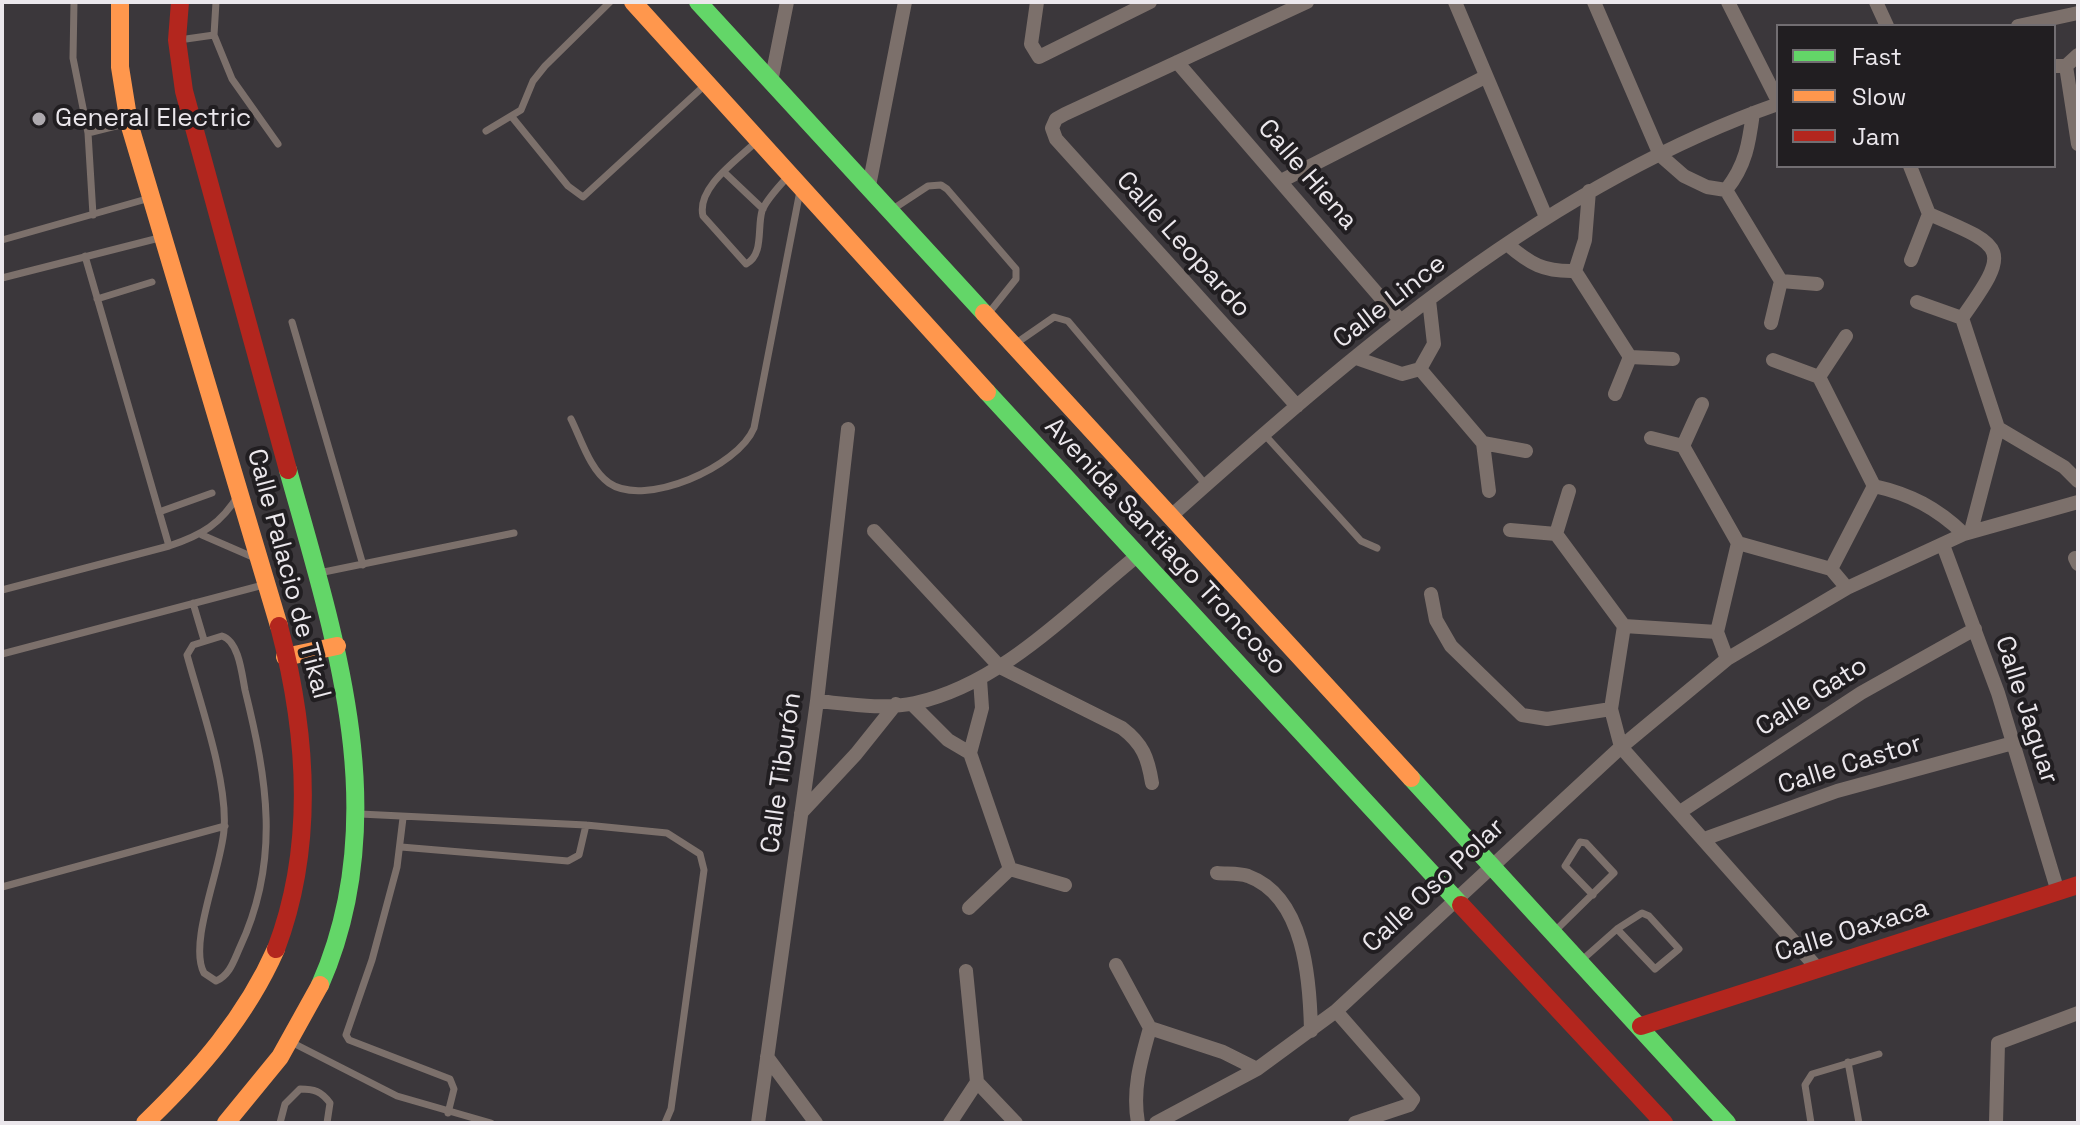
<!DOCTYPE html>
<html>
<head>
<meta charset="utf-8">
<style>
  body { margin:0 }
  #map { position:relative; width:2080px; height:1125px; overflow:hidden; background:#3b373b; font-family:"Space Grotesk",sans-serif }
  canvas { display:block }
  .frame { position:absolute; inset:0; border:4px solid #ebe7ec; pointer-events:none }
  .legend { position:absolute; left:1776px; top:24px; width:280px; height:144px; box-sizing:border-box; background:#211e21; border:2px solid #726e72; margin:0; padding:10px 14px; list-style:none; font-size:24px; color:#ebe7ec }
  .legend li { display:flex; align-items:center; gap:16px; height:40px }
  .legend b { width:40px; border:2px solid #726e72 }
</style>
</head>
<body>
<div id="map">
<canvas width="2080" height="1125"></canvas>
<div class="frame"></div>
<ul class="legend">
<li><b style="height:10px;background:#63d668"></b>Fast</li>
<li><b style="height:10px;background:#ff974d"></b>Slow</li>
<li><b style="height:10px;background:#b3261e"></b>Jam</li>
</ul>
</div>
<script>
const ctx = document.querySelector('canvas').getContext('2d');
ctx.lineJoin = 'round';
function stroke(path, color, width, dash) {
  ctx.strokeStyle = color;
  ctx.lineWidth = width;
  ctx.lineCap = dash ? 'butt' : 'round';
  ctx.setLineDash(dash || []);
  ctx.stroke(path);
}
function write(font, color, halo, rows, align = 'center') {
  ctx.font = font + ' "Space Grotesk",sans-serif';
  ctx.lineWidth = 8;
  ctx.setLineDash([]);
  ctx.textBaseline = 'middle';
  ctx.strokeStyle = halo;
  ctx.fillStyle = color;
  for (const [text, x, y, turn = 0] of rows) {
    ctx.save();
    ctx.translate(x, y);
    ctx.rotate((+turn || 0) * Math.PI / 180);
    ctx.textAlign = isNaN(turn) ? turn : align;
    if (halo) ctx.strokeText(text, 0, 0);
    ctx.fillText(text, 0, 0);
    ctx.restore();
  }
}
const lane = new Path2D(`
  M74 2 73 58 88 133 93 215
  M214 35 232 79 278 144
  M179 40 214 35 216 2
  M512 117 568 186 583 197 705 85
  M486 131 521 110 533 81 545 66 610 2
  M88 133 128 123
  M758 140C739 159 696 187 703 216L746 264C764 255 757 228 762 211 766 199 781 185 789 175
  M725 173 763 209
  M893 209 928 186 941 185 947 189 1016 269V279L988 314
  M2 240 150 198
  M2 278 159 238
  M97 299 152 282
  M292 322 363 565
  M1015 344 1054 317 1068 321 1206 485
  M571 419C581 439 590 470 609 483 645 508 738 467 754 428L800 191
  M1264 434 1361 541 1377 548
  M159 512 212 493
  M202 535 255 558
  M169 546C202 535 221 524 239 494
  M319 573 514 533
  M2 590 169 546 85 256
  M193 603 204 640
  M222 636C239 641 242 675 245 690 267 779 281 859 240 947 234 960 230 975 216 981L204 973C188 943 221 869 224 830 228 781 200 703 187 655L193 645Z
  M2 654 267 584
  M360 814 586 825 667 833 700 854 704 870 671 1109 665 1123
  M403 818 397 867 372 960 346 1035 349 1040 450 1079 454 1089 448 1113
  M401 847 568 861 579 855 586 825
  M2 887 225 826
  M1555 931 1614 873 1586 843 1580 842 1565 866 1593 895
  M1582 960 1617 929 1642 913 1649 916 1679 949 1655 969 1617 929
  M293 1043 397 1096 491 1123
  M1848 1062 1859 1123
  M280 1123 285 1104 300 1089C314 1089 321 1091 330 1103L327 1123
  M1811 1123 1805 1085 1812 1074 1879 1054`);
const street = new Path2D(`
  M1037 2 1031 44 1039 57 1150 2
  M1455 2 1546 217
  M1594 2 1660 155 1684 176 1707 187 1726 190
  M1728 2 1778 101
  M1876 2 1887 26
  M2018 26 2078 13
  M1177 62 1400 320
  M2054 66H2066L2078 55
  M2066 66 2078 144
  M771 82 787 2
  M1910 166 1929 214 1911 260
  M1281 181 1485 77
  M869 186 905 2
  M1726 190 1781 281 1771 323
  M1726 190C1746 165 1749 143 1753 113
  M1929 214C2006 247 2012 248 1962 318
  M1507 244C1530 264 1544 272 1575 271
  M1575 271 1630 357
  M1575 271 1585 240 1589 191
  M1781 281 1817 284
  M1917 302 1962 318
  M1962 318 1998 428 1971 531
  M1630 357 1673 359
  M1356 358 1402 374 1420 369 1434 344 1429 300
  M1773 360 1819 377 1874 486
  M1420 369 1483 443
  M1819 377 1846 336
  M1615 394 1630 357
  M1297 406 1056 139 1052 128 1056 119 1065 114 1307 2
  M1998 428 2064 467 2078 481
  M1651 438 1683 446 1738 543 1717 632 1727 659
  M1683 446 1702 404
  M1874 486C1910 494 1937 508 1964 534
  M1489 491 1483 443 1526 451
  M1170 517C1353 354 1544 186 1778 104
  M1510 530 1556 534 1569 491
  M874 531 1000 667 1122 728C1143 744 1148 758 1152 783
  M1556 534 1624 626
  M1738 543 1831 569 1847 588
  M1943 545 1998 693 2058 892
  M2075 558 2078 564
  M1831 569 1874 486
  M1431 594 1436 620 1451 646 1522 715 1547 719 1611 709
  M1717 632 1624 626 1611 709 1621 747 1818 969
  M980 679 982 708 970 753 1010 869 1065 885
  M817 701C848 704 884 710 915 703 1002 684 1070 610 1137 556
  M912 704 948 740 970 753
  M1680 812 1861 693 1975 629
  M801 813 856 754 896 704
  M1704 839 1837 791 2013 743
  M1217 873C1227 874 1239 873 1248 876 1305 897 1310 981 1311 1031
  M969 908 1010 869
  M1116 965 1150 1028C1141 1060 1132 1089 1138 1123
  M966 971 977 1082 1016 1123
  M1336 1011 1413 1099 1409 1105 1355 1123
  M1150 1028 1223 1052 1257 1069
  M767 1057 816 1123
  M758 1123 817 701 848 429
  M950 1123 977 1082
  M1156 1123 1257 1069 1336 1011 1621 747 1727 659 1847 588 1964 534 2078 502
  M1996 1123 1998 1043 2078 1013`);
const fast = new Path2D(`
  M698 2 984 313
  M987 392 1461 905
  M288 470C335 638 395 816 320 985
  M1411 778 1727 1123`);
const slow = new Path2D(`
  M120 2V67L129 123 279 626
  M633 2 987 392
  M984 313 1411 778
  M285 657 337 646
  M145 1123C198 1072 246 1017 276 949
  M226 1123 280 1057 320 985`);
const jam = new Path2D(`
  M180 2 177 40 184 91 288 470
  M1461 905 1664 1123
  M276 949C316 844 307 732 279 626
  M1641 1026 2078 885`);
const markers = [
  [39,119,8,"#ada9ae"]
];
const poiNames = [
  ["General Electric",55,119]
];
const streetNames = [
  ["Calle Hiena",1307,175,49],
  ["Calle Leopardo",1183,245,48],
  ["Calle Lince",1390,302,-38],
  ["Avenida Santiago Troncoso",1165,547,47],
  ["Calle Palacio de Tikal",288,574,75],
  ["Calle Gato",1812,697,-32],
  ["Calle Jaguar",2026,710,72],
  ["Calle Castor",1850,765,-17],
  ["Calle Tiburón",782,773,-82],
  ["Calle Oso Polar",1434,886,-43],
  ["Calle Oaxaca",1852,931,-17]
];
stroke(lane, '#7c706b', 7);
stroke(street, '#7c706b', 14);
stroke(fast, '#63d668', 18);
stroke(slow, '#ff974d', 18);
stroke(jam, '#b3261e', 18);
for (const [x, y, r, color] of markers) {
  const dot = new Path2D();
  dot.arc(x, y, r, 0, 2 * Math.PI);
  ctx.fillStyle = color;
  ctx.fill(dot);
  stroke(dot, '#211e21', 3);
}
write('26px', '#ebe7ec', '#211e21', poiNames, 'left');
write('26px', '#ebe7ec', '#211e21', streetNames);
</script>
</body>
</html>
